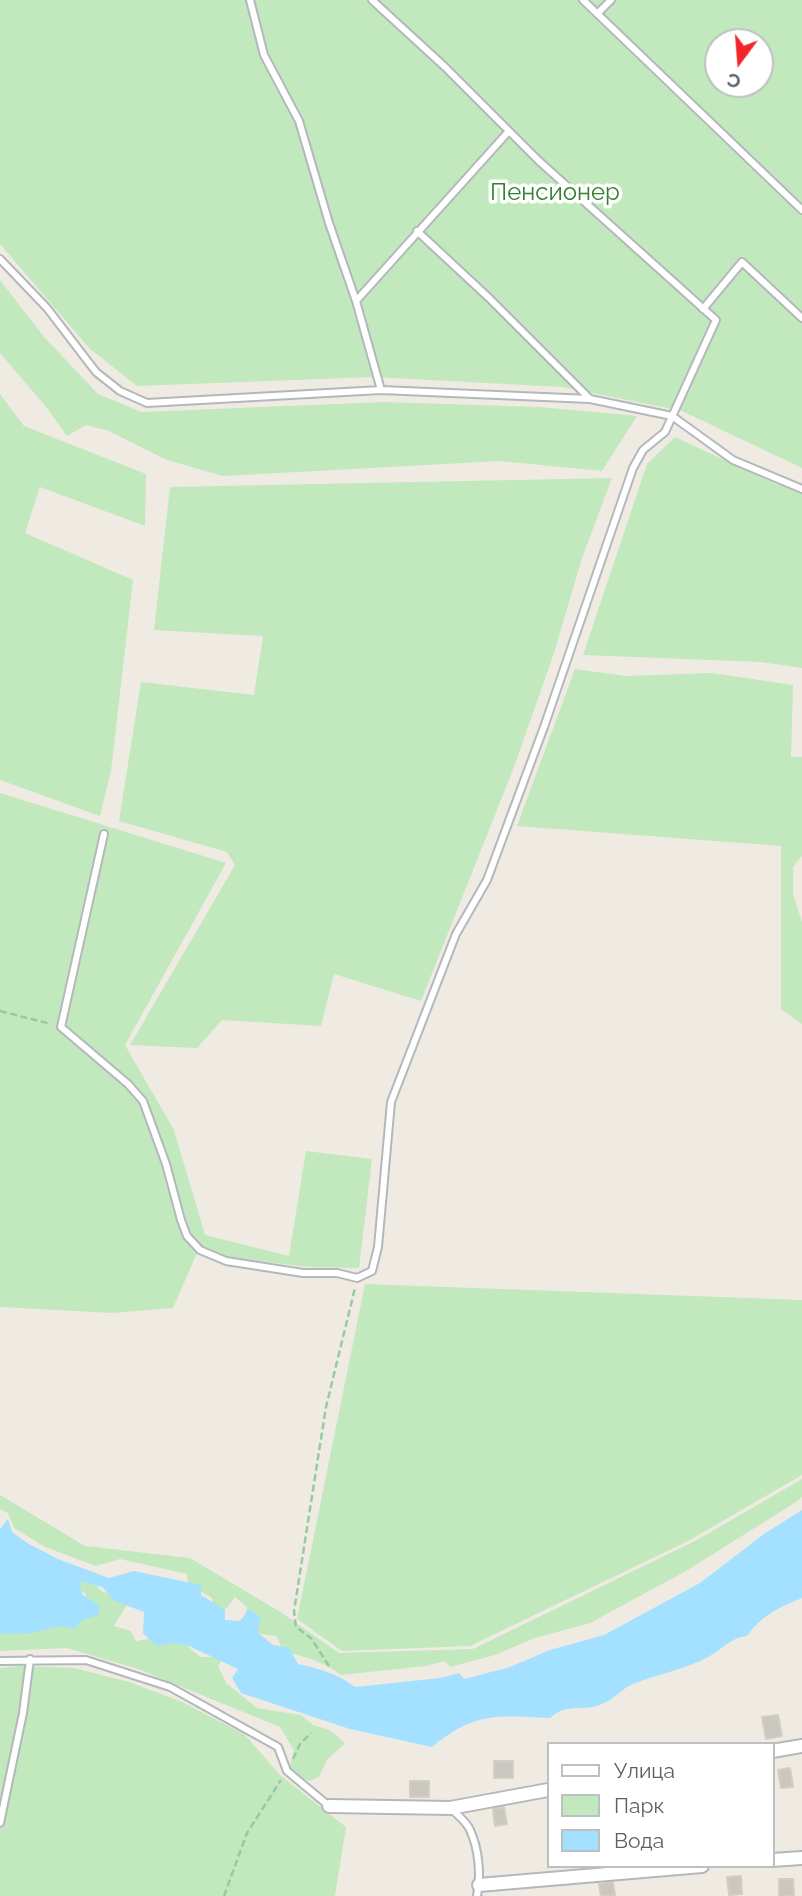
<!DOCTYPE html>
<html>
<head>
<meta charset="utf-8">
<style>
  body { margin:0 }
  #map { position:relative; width:802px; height:1896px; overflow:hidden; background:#efebe3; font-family:Raleway,sans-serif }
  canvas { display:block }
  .legend { position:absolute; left:547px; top:1742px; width:228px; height:126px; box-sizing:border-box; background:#fff; border:2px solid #bdc0c1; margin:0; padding:9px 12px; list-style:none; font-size:21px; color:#5b6165 }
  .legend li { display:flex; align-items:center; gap:14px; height:35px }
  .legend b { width:35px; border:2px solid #bdc0c1 }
  .north { position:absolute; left:704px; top:28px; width:70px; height:70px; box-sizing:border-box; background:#fff; border:2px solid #bdc0c1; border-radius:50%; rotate:196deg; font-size:19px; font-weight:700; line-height:28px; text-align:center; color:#5b6165 }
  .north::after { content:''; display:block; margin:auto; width:24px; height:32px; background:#f32529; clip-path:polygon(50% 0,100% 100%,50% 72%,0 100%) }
</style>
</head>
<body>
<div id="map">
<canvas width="802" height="1896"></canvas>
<ul class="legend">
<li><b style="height:9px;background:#fff"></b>Улица</li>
<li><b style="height:19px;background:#c2e8be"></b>Парк</li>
<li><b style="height:19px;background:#a4e0ff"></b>Вода</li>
</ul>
<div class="north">С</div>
</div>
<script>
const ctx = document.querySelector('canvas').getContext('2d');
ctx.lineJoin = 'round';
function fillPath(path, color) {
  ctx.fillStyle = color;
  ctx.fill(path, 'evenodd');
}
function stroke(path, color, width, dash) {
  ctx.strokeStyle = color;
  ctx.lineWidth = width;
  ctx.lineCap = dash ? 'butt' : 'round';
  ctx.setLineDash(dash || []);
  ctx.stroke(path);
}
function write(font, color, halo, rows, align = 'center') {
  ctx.font = font + ' Raleway,sans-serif';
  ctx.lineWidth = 7;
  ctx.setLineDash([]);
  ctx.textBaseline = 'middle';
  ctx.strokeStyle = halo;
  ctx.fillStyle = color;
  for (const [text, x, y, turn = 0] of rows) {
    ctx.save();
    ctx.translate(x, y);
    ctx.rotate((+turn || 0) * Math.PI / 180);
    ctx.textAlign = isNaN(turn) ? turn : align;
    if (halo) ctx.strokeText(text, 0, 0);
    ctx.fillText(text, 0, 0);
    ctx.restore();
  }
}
const green = new Path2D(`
  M0 0H802V468L682 411 562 387 374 377 137 386 89 348 0 244ZM718 42H760V84H718Z
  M0 280 45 338 98 394 142 412 383 402 539 407 637 416 602 471 500 461 223 476 167 460 109 431 86 425 67 436 47 408 0 353Z
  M0 394 24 426 146 474 145 526 40 487 25 533 133 580 111 771 100 816 0 780Z
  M675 437 776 484 802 487V668L761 662 583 655 647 464Z
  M612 478 582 558 554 653 514 767 421 1001 334 974 321 1026 222 1020 197 1048 130 1045 235 865 227 852 119 821 141 682 254 695 263 636 154 630 170 487Z
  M575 669 626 676 712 673 793 685 791 757H802V856L793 867V894L802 922V1024L781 1009V846L517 826Z
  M0 793 226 863 125 1045 174 1130 205 1235 289 1256 306 1151 372 1159 359 1268 308 1267 197 1253 173 1308 112 1313 0 1307Z
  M365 1284 802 1300V1475L688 1541 470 1646 342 1651 297 1619Z
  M802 1479V1497L796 1502 686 1571 590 1623 535 1638 495 1655 450 1667 445 1661 426 1666 341 1675C323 1661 306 1657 284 1652L276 1636 260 1634 244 1620 247 1607 235 1597 226 1609 212 1608V1598L188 1584 187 1574 120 1559 96 1566 45 1547 14 1528 8 1513 0 1509V1495L85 1546 190 1558 282 1613 339 1653 473 1649 697 1540Z
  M88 1576 101 1591 129 1601 114 1626 131 1631 136 1641 161 1637 183 1642 200 1657H224L218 1666 226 1683 257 1708 301 1715 313 1725 330 1730 345 1743 327 1760 319 1777 310 1781 294 1777 290 1766 294 1750 280 1727 138 1669 67 1648 0 1651V1623L84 1604 86 1594 69 1583Z
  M20 1666 74 1668 129 1682 182 1702 244 1734 280 1775 346 1827 335 1896H0V1668Z`);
const water = new Path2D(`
  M802 1510V1598C779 1607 761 1616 747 1636 730 1638 724 1648 710 1656 687 1669 657 1674 633 1684 623 1688 616 1697 606 1702 584 1714 568 1701 550 1718 497 1716 476 1711 432 1747L350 1729 241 1693 232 1678 238 1669 189 1646 174 1643 156 1646 143 1633 144 1612 115 1601 102 1587 78 1581 83 1595 100 1606 98 1615 83 1620 74 1629 59 1626 32 1633 0 1634V1529L8 1519 12 1532 27 1543 58 1559 109 1578 134 1571 201 1585V1595L225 1610V1620L240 1621 249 1609 261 1618 257 1632 273 1645 289 1648 298 1664C319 1669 337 1673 355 1687L440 1678 459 1673 464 1679 510 1667 550 1650 604 1635 700 1583 764 1534Z`);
const building = new Path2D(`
  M778 1715 782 1736 766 1739 762 1717Z
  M494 1761H513V1778H494Z
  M790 1768 793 1787 781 1788 778 1770Z
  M410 1781H429V1797H410Z
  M504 1807 507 1824 495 1826 493 1809Z
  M741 1876 742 1894 729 1895 727 1877Z
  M779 1879H793L794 1896H779Z
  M613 1882 615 1896H601L599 1884Z`);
const path = new Path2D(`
  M0 1011 51 1024
  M329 1666 311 1638 296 1627 294 1611 326 1407 355 1288
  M293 1759 300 1744 311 1733
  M224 1896 247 1833 281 1780`);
const lane = new Path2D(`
  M250 0 264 55 299 121 329 223 356 301 381 390
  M583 0 802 210
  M598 13 611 0
  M417 231 488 297 590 399
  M0 259 47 308 96 372 120 391 147 403 381 390 590 399 672 416 733 460 802 489
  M356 301 509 131
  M703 309 742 262 802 318
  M104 834 61 1027 128 1084 143 1101 166 1164 181 1220 187 1236 200 1250 226 1261 303 1273H337L357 1278 372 1271 378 1247 391 1102 456 934 487 880 544 727 633 468 643 450 665 432 716 320 539 161 445 67 372 0
  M0 1661 86 1660 170 1687 278 1747 287 1771 329 1806
  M452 1809C457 1815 467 1822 470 1830 479 1849 481 1876 477 1896
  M0 1823 23 1713 30 1659`);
const street = new Path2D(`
  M772 1751 802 1746
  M329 1806 450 1808 548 1790
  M772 1860 802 1858
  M479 1885 702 1866`);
const parkNames = [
  ["Пенсионер",555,193]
];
fillPath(green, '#c2e8be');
fillPath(water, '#a4e0ff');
fillPath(building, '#cac6c0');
stroke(building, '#d4cdc1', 2);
stroke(lane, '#b4b7bb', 10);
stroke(street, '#b4b7bb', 16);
stroke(path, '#97caa0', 2.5, [7, 3.5]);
stroke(lane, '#fff', 6);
stroke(street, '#fff', 12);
write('24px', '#32822f', '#fff', parkNames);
</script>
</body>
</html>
